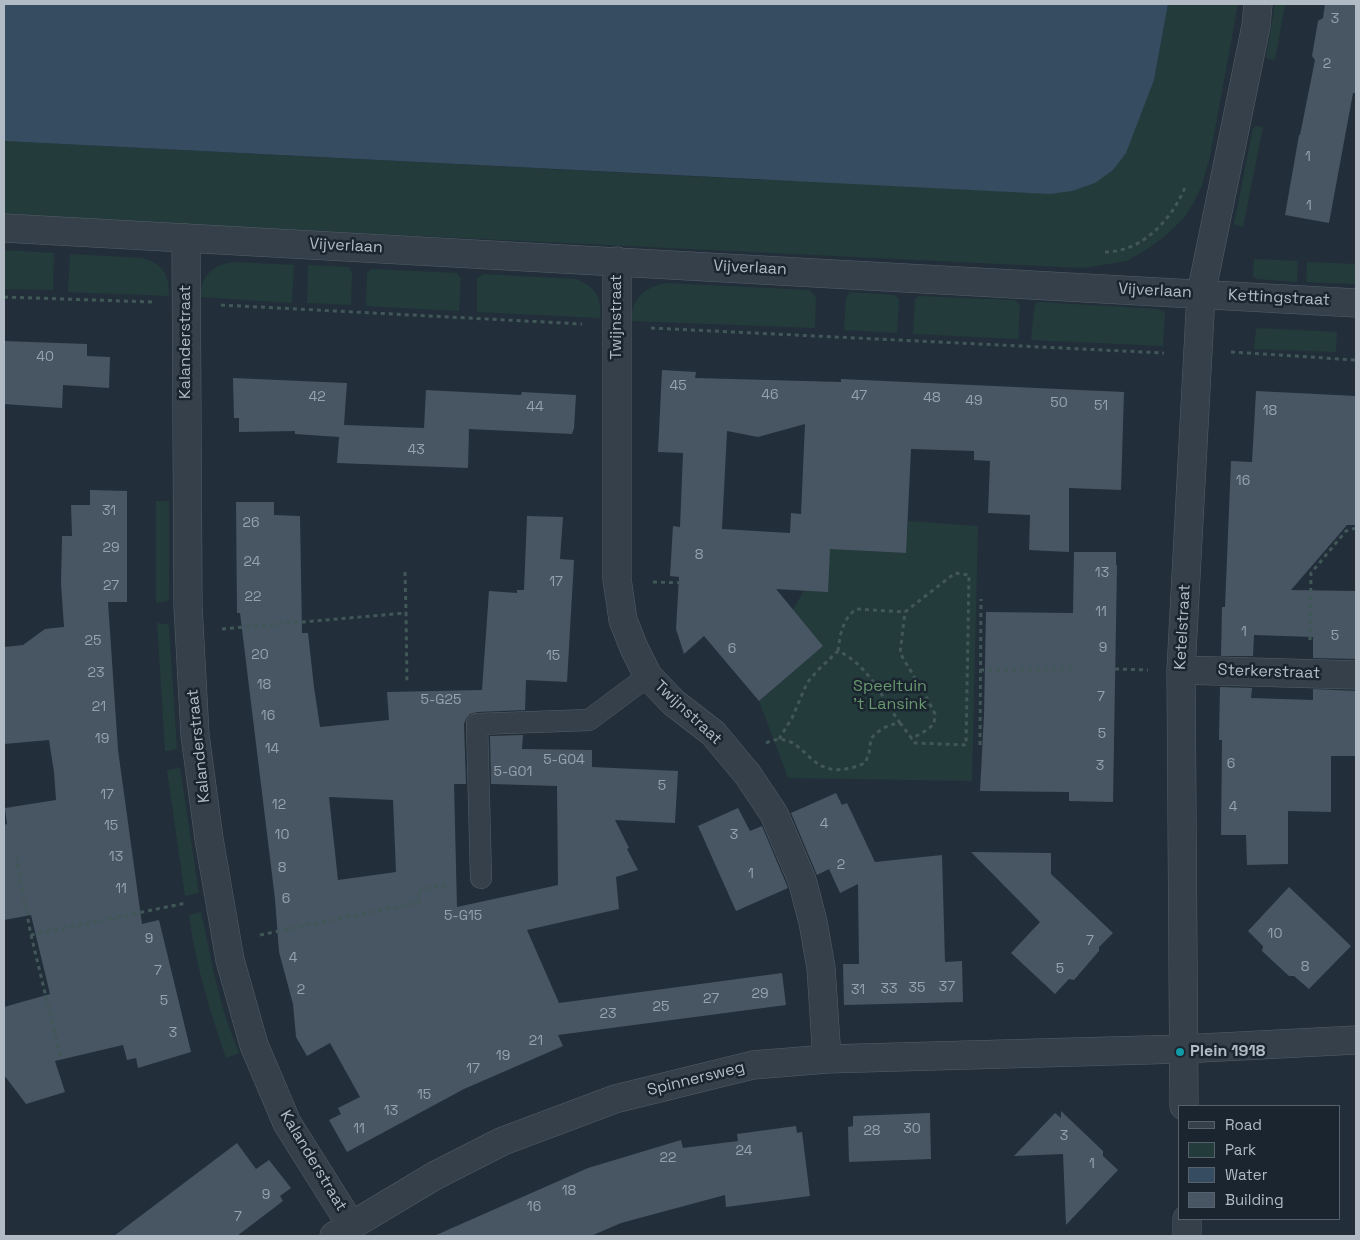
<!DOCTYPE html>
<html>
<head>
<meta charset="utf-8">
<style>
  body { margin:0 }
  #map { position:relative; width:1360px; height:1240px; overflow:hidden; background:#222f3a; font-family:"Space Grotesk",sans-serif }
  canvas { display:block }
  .frame { position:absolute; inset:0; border:5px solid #b0bbc6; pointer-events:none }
  .legend { position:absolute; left:1178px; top:1105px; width:162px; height:115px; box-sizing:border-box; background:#1b252f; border:1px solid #57616b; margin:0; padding:6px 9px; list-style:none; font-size:15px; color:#b0bbc6 }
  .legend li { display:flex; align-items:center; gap:10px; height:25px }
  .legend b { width:25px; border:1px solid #57616b }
</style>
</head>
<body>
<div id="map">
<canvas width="1360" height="1240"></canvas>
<div class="frame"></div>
<ul class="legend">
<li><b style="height:6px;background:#35404a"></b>Road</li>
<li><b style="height:14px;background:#243b3b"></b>Park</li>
<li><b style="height:14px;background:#354c61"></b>Water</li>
<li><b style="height:14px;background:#485663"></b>Building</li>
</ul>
</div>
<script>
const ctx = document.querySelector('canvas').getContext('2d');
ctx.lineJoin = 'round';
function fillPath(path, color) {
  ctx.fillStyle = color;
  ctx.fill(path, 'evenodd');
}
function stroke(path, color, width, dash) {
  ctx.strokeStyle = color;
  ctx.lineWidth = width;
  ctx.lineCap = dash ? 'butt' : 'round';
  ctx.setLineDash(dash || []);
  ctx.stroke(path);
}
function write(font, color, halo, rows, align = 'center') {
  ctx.font = font + ' "Space Grotesk",sans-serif';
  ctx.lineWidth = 5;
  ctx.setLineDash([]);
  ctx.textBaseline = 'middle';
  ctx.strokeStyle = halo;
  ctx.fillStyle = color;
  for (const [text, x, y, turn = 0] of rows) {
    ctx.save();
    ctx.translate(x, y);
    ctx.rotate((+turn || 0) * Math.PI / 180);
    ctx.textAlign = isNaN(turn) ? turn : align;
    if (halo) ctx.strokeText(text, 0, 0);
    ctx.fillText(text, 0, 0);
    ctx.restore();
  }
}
const green = new Path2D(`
  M1168 4H1238L1210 156 1202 185 1195 200 1184 218 1164 237 1147 249 1127 261 1083 268 4 216V141L764 180 1154 80Z
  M1275 4H1285L1275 60 1266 58Z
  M1256 126 1263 127 1243 227 1234 224 1253 128Z
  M4 250 54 253 53 290 4 289Z
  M70 254 142 258C164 264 169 275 169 296L68 292Z
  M1254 259 1298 261 1297 282 1257 279 1253 277Z
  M236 262 294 265 292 303 200 297C202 274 213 264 236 262Z
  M1307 262 1356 264V284L1306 282Z
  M308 265 349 267 352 273 351 305 307 303Z
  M372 269 457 273 461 278 459 311 366 306 367 273Z
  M483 274 575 279C595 286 602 297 600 318L477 312V279Z
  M665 283 810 290 816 297 815 328 631 321C632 298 644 288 665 283Z
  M850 292 895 295 899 300 897 333 844 330 846 298Z
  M919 296 1015 300 1020 306 1018 339 913 334 915 299Z
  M1039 302 1158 309 1165 312 1163 346 1031 340 1034 309 1035 304Z
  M1260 328 1337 332 1336 352 1254 349 1256 329Z
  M156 501H169V597L168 601 156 603Z
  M908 521 978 526 972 781 788 778 759 701 823 646 793 610 830 543 848 550 905 553Z
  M157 623 167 624 169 626 177 749 165 751Z
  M180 768 199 893 185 896 167 770Z
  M201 912 215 978 225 1016 239 1053 226 1058C210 1011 195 964 189 915Z`);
const water = new Path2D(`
  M4 4H1168L1154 80 1126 153 1113 170 1095 183 1072 191 1050 194 4 141Z`);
const building = new Path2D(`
  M1325 4H1356V93H1353L1329 223 1285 215 1299 135H1300L1315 60 1312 56 1318 21 1323 18Z
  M4 341 87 344V356L110 357 109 388 63 385 62 408 4 404Z
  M662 370 696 372 695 378 841 382V379L1124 392 1121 490 1069 488V552L1029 550 1030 515 988 513 990 461 974 460V451L911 449 906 553 830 549 828 592 776 589 823 646 759 701 704 636 684 654 676 629 679 577 670 576 673 526 680 527 683 453 658 452ZM805 424 801 514 791 513 790 533 722 529 727 431 758 437Z
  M233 378 347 383 344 425 424 428 426 390 521 395 522 392 576 395 574 428 572 434 469 429 468 468 337 463 339 437 295 434V431L239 432V418H234Z
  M1256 391 1356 396V525H1347L1291 590 1356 591V659L1313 658V637L1254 635 1253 656H1221L1222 607H1225L1231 461 1252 462Z
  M90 490 127 491V602H108L118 750 142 924 159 920 191 1052 138 1068 136 1058 127 1060 123 1045 55 1061 65 1092 26 1104 4 1075V1007L50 994 31 915 4 920V825L7 824 5 808 56 800 54 772 49 740 4 744V647L23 645 45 629 64 627 61 584 62 536H72L71 505H90Z
  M236 502H274V515L300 516 302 633H308L314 687 320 727 389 720 387 692 482 690 489 591 517 593V590H524L527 516 563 517 560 559 574 560 567 682 526 680 525 710 477 712 470 714 466 719 464 724 466 784H454L457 907 558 885 557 786 491 784 490 736 523 735 522 749 592 750V767L678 771 675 823 615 820 629 848 627 849 638 870 616 877 619 909 527 930 559 1003 782 973 786 1005 558 1035 563 1046 464 1089 347 1152 329 1120 341 1114 338 1108 360 1097 330 1043 307 1056 296 1037 293 1004 279 952 275 899 240 613H237ZM329 797 393 800 396 872 338 880Z
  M1074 552H1116V565H1117L1113 802 1069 801V792L980 791 984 715 986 612 1073 613Z
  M1220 687 1252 688 1251 698 1313 700V689L1356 691V756H1331V812L1288 811V864L1247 865 1246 835H1221L1222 740H1219Z
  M836 793 842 805 847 803 875 862 942 855 945 962 962 961 963 1002 844 1005 843 964H859L858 884 840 893 829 869 817 875 791 813Z
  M738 808 750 831 762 826 788 888 736 911 698 826Z
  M971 852 1051 853V874L1113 933 1099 947V951L1074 980 1069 979 1055 994 1011 953 1040 922Z
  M1289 887 1351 946 1309 989 1294 976H1289L1262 951 1263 946 1248 931Z
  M1061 1111 1103 1151V1156L1118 1170 1066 1225 1063 1154 1014 1156 1055 1113 1061 1118Z
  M930 1113 931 1159 849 1162 848 1127 853 1126V1116Z
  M796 1126 797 1133 802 1132 810 1196 726 1207 725 1195 621 1223 591 1236H434L588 1168 681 1140 683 1148 738 1141 737 1134Z
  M237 1143 256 1169 269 1160 291 1188 280 1196 283 1201 237 1236H114Z`);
const path = new Path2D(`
  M1105 252C1143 252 1173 218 1186 185
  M4 297 153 302
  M221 305 582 324
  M651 328 1164 353
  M1231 352 1356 360
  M405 572 406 613
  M653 582 685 583
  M222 629 406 613 407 684
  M1310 640 1311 573 1346 531 1356 528
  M838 651C840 635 842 620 856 609L905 612
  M1115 669 1148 670
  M980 670 1072 669
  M779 739 792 718 807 683 817 671 838 651C868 664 882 698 900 723
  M766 743C796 729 804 761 827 768 839 772 854 768 865 763L869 754 871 738C880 730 888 723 901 724L915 743 966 745 969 575 955 573 905 612 900 653 929 702 935 714 934 724 927 730 911 739
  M980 745 981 599
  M16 856 31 935 186 903
  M31 935 61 1059
  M260 935 420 902 418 890 451 884`);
const service = new Path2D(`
  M481 878 477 724 589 720 648 676`);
const minor = new Path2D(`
  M4 228 1356 303
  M186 238 188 606 195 735 209 839 230 960 254 1045 287 1123 351 1225
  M617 261V579L623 620 634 648 648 676 674 703 713 733 748 775 774 814 802 880 813 922 821 968 827 1059
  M1181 670 1356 675
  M1184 1106 1181 670 1201 294 1256 26 1258 4
  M1187 1219V1236
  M334 1236 436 1175 503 1141 615 1099 753 1065 827 1059 1182 1049 1356 1040`);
const markers = [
  [1180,1052,5,"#0f9aa8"]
];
const numberNames = [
  ["3",1335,19],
  ["2",1327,64],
  ["1",1308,157],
  ["1",1309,206],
  ["40",45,357],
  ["45",678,386],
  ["46",770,395],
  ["47",859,396],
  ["42",317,397],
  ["48",932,398],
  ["49",974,401],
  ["50",1059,403],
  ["51",1101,406],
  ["44",535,407],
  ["18",1270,411],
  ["43",416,450],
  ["16",1243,481],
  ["31",109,511],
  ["26",251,523],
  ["29",111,548],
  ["8",699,555],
  ["24",252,562],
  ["13",1102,573],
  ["17",556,582],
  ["27",111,586],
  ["22",253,597],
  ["11",1101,612],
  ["1",1244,632],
  ["5",1335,636],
  ["25",93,641],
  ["9",1103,648],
  ["6",732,649],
  ["20",260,655],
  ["15",553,656],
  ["23",96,673],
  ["18",264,685],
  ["7",1101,697],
  ["5-G25",441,700],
  ["21",99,707],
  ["16",268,716],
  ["5",1102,734],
  ["19",102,739],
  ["14",272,749],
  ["5-G04",564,760],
  ["6",1231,764],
  ["3",1100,766],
  ["5-G01",513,772],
  ["5",662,786],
  ["17",107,795],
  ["12",279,805],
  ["4",1233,807],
  ["4",824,824],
  ["15",111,826],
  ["10",282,835],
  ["3",734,835],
  ["13",116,857],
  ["2",841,865],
  ["8",282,868],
  ["1",751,874],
  ["11",121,889],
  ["6",286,899],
  ["5-G15",463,916],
  ["10",1275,934],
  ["9",149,939],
  ["7",1090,941],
  ["4",293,958],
  ["8",1305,967],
  ["5",1060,969],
  ["7",158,971],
  ["37",947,987],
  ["35",917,988],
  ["33",889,989],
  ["2",301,990],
  ["31",858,990],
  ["29",760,994],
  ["27",711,999],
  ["5",164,1001],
  ["25",661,1007],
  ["23",608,1014],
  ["3",173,1033],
  ["21",536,1041],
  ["19",503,1056],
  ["17",473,1069],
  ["15",424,1095],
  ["13",391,1111],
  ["11",359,1129],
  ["30",912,1129],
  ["28",872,1131],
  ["3",1064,1136],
  ["24",744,1151],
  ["22",668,1158],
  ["1",1092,1164],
  ["18",569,1191],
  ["9",266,1195],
  ["16",534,1207],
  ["7",238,1217]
];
const streetNames = [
  ["Vijverlaan",346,246,3],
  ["Vijverlaan",750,268,3],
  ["Vijverlaan",1155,291,3],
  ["Kettingstraat",1279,298,3],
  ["Twijnstraat",617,317,-90],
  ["Kalanderstraat",186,342,-90],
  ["Ketelstraat",1183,627,-87],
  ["Sterkerstraat",1269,672,2],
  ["Twijnstraat",688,713,43],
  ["Kalanderstraat",199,746,-96],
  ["Spinnersweg",696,1079,-14],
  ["Kalanderstraat",313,1161,59]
];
const parkNames = [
  ["Speeltuin",890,687],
  ["'t Lansink",890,705]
];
const poiNames = [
  ["Plein 1918",1190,1052]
];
fillPath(green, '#243b3b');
fillPath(water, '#354c61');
fillPath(building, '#485663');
stroke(service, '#535e68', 22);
stroke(minor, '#535e68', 29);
stroke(path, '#415758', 3, [4, 4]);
stroke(service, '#35404a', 21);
stroke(minor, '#35404a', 28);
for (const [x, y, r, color] of markers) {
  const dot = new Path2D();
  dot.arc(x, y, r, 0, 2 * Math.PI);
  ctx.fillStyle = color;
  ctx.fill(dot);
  stroke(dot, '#1b252f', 2);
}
write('14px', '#96a2ad', null, numberNames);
write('16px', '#b0bbc6', '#1b252f', streetNames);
write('16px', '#68976d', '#1b252f', parkNames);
write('bold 16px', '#b0bbc6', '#1b252f', poiNames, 'left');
</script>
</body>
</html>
